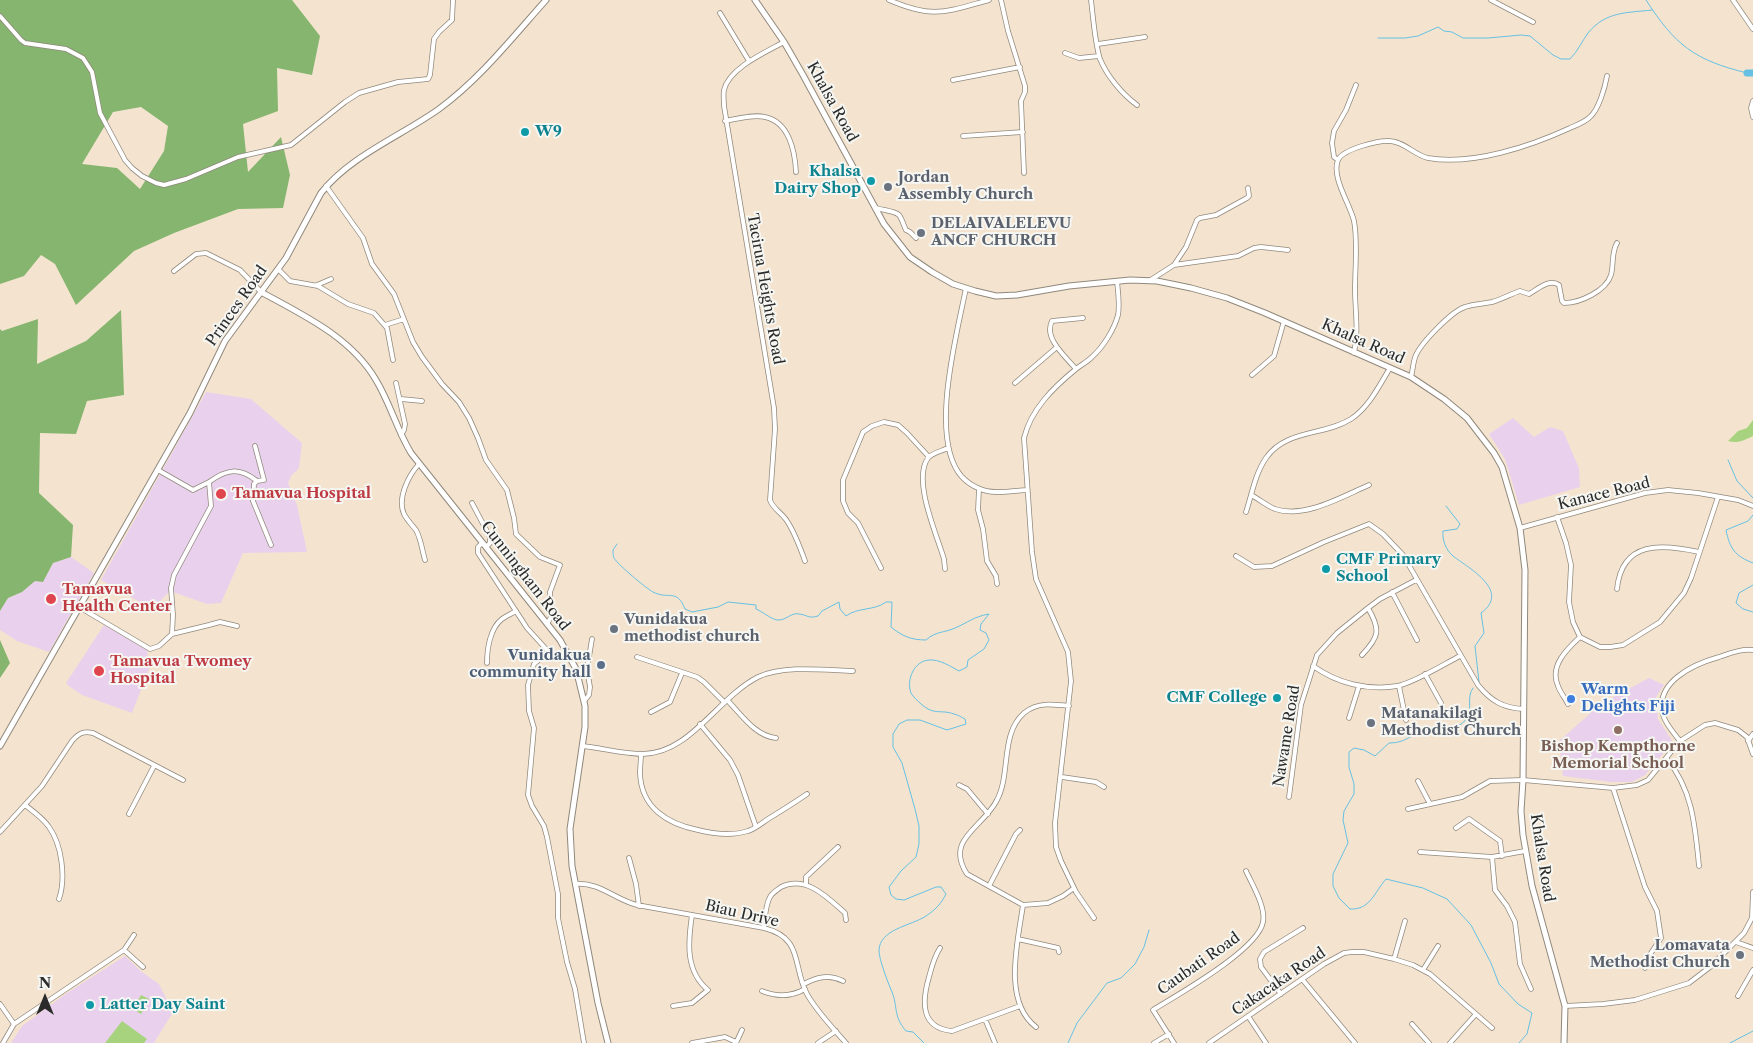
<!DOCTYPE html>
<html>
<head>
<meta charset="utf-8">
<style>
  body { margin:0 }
  #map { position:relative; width:1753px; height:1043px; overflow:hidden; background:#f4e4cf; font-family:"Libre Caslon Text",serif }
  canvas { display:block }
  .north { position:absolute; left:20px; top:973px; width:50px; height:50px; -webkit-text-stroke:4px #f6f6f2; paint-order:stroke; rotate:0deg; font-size:14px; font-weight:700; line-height:20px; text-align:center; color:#2b2b2b }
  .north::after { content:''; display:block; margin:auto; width:18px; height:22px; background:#2b2b2b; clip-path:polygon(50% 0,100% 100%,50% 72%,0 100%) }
</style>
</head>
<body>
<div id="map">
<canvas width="1753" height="1043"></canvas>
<div class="north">N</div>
</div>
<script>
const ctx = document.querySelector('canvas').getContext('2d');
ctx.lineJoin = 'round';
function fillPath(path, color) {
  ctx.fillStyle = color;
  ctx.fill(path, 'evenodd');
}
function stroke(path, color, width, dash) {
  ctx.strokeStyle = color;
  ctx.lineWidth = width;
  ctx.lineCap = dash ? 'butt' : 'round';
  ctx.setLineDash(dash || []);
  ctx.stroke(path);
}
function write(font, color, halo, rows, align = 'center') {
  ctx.font = font + ' "Libre Caslon Text",serif';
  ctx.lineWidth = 4;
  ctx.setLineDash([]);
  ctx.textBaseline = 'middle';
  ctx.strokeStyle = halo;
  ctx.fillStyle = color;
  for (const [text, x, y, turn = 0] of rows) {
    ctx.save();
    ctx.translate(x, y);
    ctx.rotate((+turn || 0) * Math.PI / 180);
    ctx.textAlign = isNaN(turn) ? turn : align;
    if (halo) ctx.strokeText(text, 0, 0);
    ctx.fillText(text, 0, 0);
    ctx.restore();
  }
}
const built = new Path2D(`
  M206 392 251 399 302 443 299 468 291 476 288 483 297 505 307 552 243 553 221 603 207 604 170 591 152 609 101 580Z
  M1513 418 1534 437 1550 427 1563 431 1579 468 1580 487 1519 505 1505 459 1489 434Z
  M71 557 94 573 49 652 17 641 0 630V611L8 598 22 592 35 580 43 582 53 563Z
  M104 625 147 649 149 669 132 713 82 695 70 687 66 683Z
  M1649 678 1664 685 1656 697 1658 719 1673 742 1645 775 1632 782H1611L1563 776 1559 741 1602 703Z
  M125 956 142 972 159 984 173 1012 154 1043H11L22 1026 67 993Z`);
const green = new Path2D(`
  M1753 420V436C1744 440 1738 444 1728 441L1738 431 1747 428Z
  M141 995 149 999 141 1014 133 1009Z
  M122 1021 147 1039 144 1043H105Z`);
const forest = new Path2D(`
  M0 0H292L320 36 312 75 277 68 278 111 243 124 248 172 281 137 290 175 283 208 238 209 174 233 134 251 76 305 55 264 41 255 24 276 0 284ZM141 107 168 126 164 151 140 189 117 168 82 164 113 112Z
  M121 310 124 395 87 401 76 434 40 433 39 493 73 525 71 557 53 563 43 582 35 581 22 592 8 598 0 611V329L2 331 38 319 37 364 86 341Z
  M0 640 10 663 0 678Z`);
const stream = new Path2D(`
  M1646 0C1675 45 1694 60 1747 73
  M1378 38H1405L1418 36 1438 27 1444 31 1452 32 1463 38H1488L1521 35 1530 36 1553 55 1561 59H1570C1578 51 1582 41 1588 33 1606 11 1627 13 1652 10
  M1728 460 1737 481 1753 498
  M1446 506 1460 524 1457 529 1443 531C1442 540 1446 550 1453 556 1470 569 1511 591 1481 613L1484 633 1475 646 1479 682
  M1753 515 1748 521 1726 530C1730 549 1735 556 1753 563
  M617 544 613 550C613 553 613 556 614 558 618 565 646 588 653 592 668 600 677 588 685 609L692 612 718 607 728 602 756 605V609C763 612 771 619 777 620 786 621 791 612 799 614 808 615 808 619 818 616L822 611 839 602 840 609 846 616C858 607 874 611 886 602H892L891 627C902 636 911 640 926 640 936 631 944 633 955 628 969 622 973 617 989 614L981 624 980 630 986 633 989 640 984 649 968 660 967 667 959 671C950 666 939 659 929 660 914 661 906 680 911 693 913 697 918 701 921 704 935 716 940 709 954 714 958 715 961 717 965 719L966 724 947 730 920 720H907L899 724 893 734V747L902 763 915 809 919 826V844L916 857 901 871 889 887 891 895 896 899 904 900 936 887H941L946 894C941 904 935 910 926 916 911 926 879 929 879 951 879 959 888 983 892 992 898 1007 893 1016 906 1031L913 1032 924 1043
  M1753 585 1739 593 1736 603 1743 609 1753 612
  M1473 688C1466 697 1473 709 1467 718 1463 725 1448 732 1441 733 1434 734 1427 732 1421 733 1408 736 1405 743 1389 743L1375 756 1364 750 1354 748 1349 752V767L1354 784V794L1344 811 1343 820 1348 843 1333 874V886L1339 898 1350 909C1370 910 1374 893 1386 879L1423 888 1447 899 1471 925 1491 963 1499 984 1518 1004 1532 1013 1527 1034 1519 1043
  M1068 1043 1077 1023 1107 983 1121 978 1135 964 1144 947 1149 930
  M1730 1043 1753 1031`);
const river = new Path2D(`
  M1747 73H1753`);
const minor = new Path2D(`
  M889 0C933 19 945 12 989 0
  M1001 0 1008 31 1025 86V92L1021 101 1024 173
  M1091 0C1093 16 1095 44 1100 59 1107 76 1122 94 1137 105
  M1491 0 1533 22
  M1733 0 1753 29
  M720 13 749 61
  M0 16 21 40 25 43 66 49 83 58 92 72 100 113 125 160 132 168 142 176 156 183 164 185 186 179 238 157 291 145 345 102 359 93 398 82 428 79 430 75 434 39 439 32 452 20 453 0
  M784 42C766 52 729 68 724 90 723 95 724 101 724 106L774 408 775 429 770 500C773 509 782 513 787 521 795 533 800 547 805 561
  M1098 44 1145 37
  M1065 53 1079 58 1099 56
  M953 80 1020 67
  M1753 101 1751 108 1753 117
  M725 121C737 119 753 114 765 117 789 122 795 151 796 172
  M963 136 1023 132
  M1338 160 1334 157 1332 143 1334 131 1346 110 1356 85
  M326 186 363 238 372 264 394 294 413 342 422 357 442 384 459 402 469 418 478 438 486 460 507 490 514 518 516 534 540 557 560 565 550 592 551 617 547 624
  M876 208C882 210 895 211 899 215 902 219 904 226 906 230L910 232 916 238
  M1174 265 1238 256 1254 248 1261 247 1288 250
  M278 269 290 281 318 286 348 304 374 313 387 328 393 360
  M174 271 196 254 206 253 240 270 261 292
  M1149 281 1174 265 1186 247 1197 220 1200 218 1216 215 1247 198 1249 196 1248 188
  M317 285 331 279
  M966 288C957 334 928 439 962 477 966 481 973 486 978 488 991 495 1012 491 1027 490
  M385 325 404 319
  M1354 353C1359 331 1355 311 1355 289 1355 267 1358 242 1354 221 1350 204 1331 177 1338 160 1343 149 1379 140 1390 141 1405 142 1414 155 1428 158 1472 166 1531 146 1570 128 1577 125 1585 122 1590 117 1599 109 1605 87 1607 76
  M1076 369C1066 357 1043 338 1052 321L1083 318
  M1252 375 1274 356 1284 321
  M1411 377C1413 370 1413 361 1416 355 1422 342 1452 311 1465 307 1474 304 1483 304 1492 302 1502 299 1511 294 1520 291L1529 294C1538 289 1550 278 1559 285L1562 301 1564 303C1580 303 1606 291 1611 275 1614 264 1611 253 1617 243
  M396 383 405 424 404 430 401 435
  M1015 383 1057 347
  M401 399 422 401
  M419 464C408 476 397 499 404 514 407 520 412 525 416 530 421 539 422 550 425 560
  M158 470 193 490 209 482
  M257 481 254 484 253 501 271 545
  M979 489 978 510 983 529 987 561 996 576 997 584
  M1251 495C1259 499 1267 506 1275 509 1305 519 1343 496 1369 485
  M472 503 490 537V543L486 547
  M1246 512C1252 494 1255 474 1266 458 1286 429 1324 436 1351 419 1369 407 1379 386 1390 368
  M1557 517 1566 543 1571 565 1569 602 1573 622 1580 637 1600 647H1610L1623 645 1660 622 1684 593 1691 578 1718 497
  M1520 528 1645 493 1668 490 1698 493 1738 500 1753 506
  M482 543 478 547V553L527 628 547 650 546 654 534 664 528 685 529 711 534 728 528 795 532 806 544 826 547 837 558 894V918L567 962 575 989 584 1043
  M1236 556 1254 567 1272 566 1324 542 1369 524 1383 534 1403 555 1478 685C1491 701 1503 708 1524 709
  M881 568 858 523 848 513 843 501V480L863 432 872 426 884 422 898 425 907 433 929 457
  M945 569 944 559C937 535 912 480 928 458 932 453 942 451 948 448
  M1617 589C1622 540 1662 544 1699 552
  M1392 592 1417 640
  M79 607 150 649 159 646 172 634 209 625 220 622 237 626
  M172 634 173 615 171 588 174 575 211 506 209 482C227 469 239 467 257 481L264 480 255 446
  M1362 655C1379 637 1381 630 1368 608
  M637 657 697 677 704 682 724 702
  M487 663C487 649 490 628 502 619 506 616 511 614 516 611
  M1313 666C1337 683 1367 691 1397 686 1414 683 1444 664 1460 656
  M1425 674 1441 703
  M1399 686 1406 720
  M727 700C741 714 755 736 776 738
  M584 701 589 695 590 687 587 669 592 639
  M1568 704C1565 698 1560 692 1558 686 1549 666 1567 649 1580 637
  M1069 706C1053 704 1037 702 1024 713 1000 734 1011 774 997 800 984 827 944 839 967 874L1023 905 1048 903 1063 896 1074 888
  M651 712 670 702 682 673
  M1349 718 1359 686
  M700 724 730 760 738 775 756 827
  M1680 741C1674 733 1666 725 1663 715 1654 682 1694 664 1719 657 1731 653 1740 649 1753 650
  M1748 741 1753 734
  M582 746C602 748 623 754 643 754 691 753 717 698 758 677 784 665 824 670 853 671
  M641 754C641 760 640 767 640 773 641 808 668 824 698 830 714 834 732 836 748 831 755 829 762 823 768 819 781 811 794 803 807 794
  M1667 759C1693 791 1695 826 1699 866
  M1062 777 1096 782 1104 787
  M1418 781 1430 804
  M959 785 967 789 988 814
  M1613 788 1645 887 1657 911 1661 938 1647 959 1645 968
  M1289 797 1301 705 1317 655 1337 633 1368 608 1380 599 1416 580
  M25 805C34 812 43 818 49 827 62 845 66 878 59 899
  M1408 809 1462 797 1490 781 1523 780 1613 788 1637 785 1648 780 1680 741 1705 725 1715 723 1738 730 1747 737 1753 754
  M129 814 154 766
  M1456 828 1469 819 1500 841 1502 856
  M0 832 42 786 72 741C79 733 83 731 93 733L183 780
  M1420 852 1492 857 1525 851
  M1492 857 1495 890 1507 906 1515 922 1520 964 1531 989
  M629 858 636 884 639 906
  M575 884C601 882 613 899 637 905L764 928C804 938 792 966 807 994 817 1012 833 1028 846 1043
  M806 885V877L838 847
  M989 886 1016 834 1020 830
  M1023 905C1018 941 1002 1001 1036 1027
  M1094 918 1076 892 1061 861 1056 847 1055 823 1071 681 1068 652 1036 579 1032 552 1024 438C1031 409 1054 387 1076 369 1081 365 1087 362 1092 357 1103 347 1114 330 1118 315 1120 305 1118 292 1117 281
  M764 928C765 918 765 906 770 897 772 893 777 890 781 887 806 875 827 897 845 913L846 920
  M1018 939 1058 948 1059 952
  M1736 942 1753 948
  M940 948C934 957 932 966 929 977 922 1001 920 1028 952 1031L1020 1006
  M124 950 143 967
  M1394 959 1405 921
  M1423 970 1438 946
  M1302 979 1355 1043
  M804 984C817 977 829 974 843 981
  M762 991C777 997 791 997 805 989
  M1281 994 1261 967 1260 959 1264 952 1303 928
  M1738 996 1753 970
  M0 1004 14 1024
  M673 1006 692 1003 708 990C685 971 688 942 692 915
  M1565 1006 1603 1004 1635 1000 1689 983 1710 967 1744 933 1752 918 1753 892
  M1248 1016 1266 1043
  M985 1019 995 1043
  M1412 1024 1429 1043
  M3 1043 14 1024 124 950 134 935
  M692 1043 725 1037 736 1042
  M736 1043 742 1030
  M818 1043 836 1031
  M1154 1043 1169 1034
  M1174 1043 1153 1010C1177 995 1258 950 1263 922 1266 907 1252 884 1246 871
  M1209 1043 1324 964 1344 953 1352 952H1364L1394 959 1413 965 1430 974 1492 1028
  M1450 1043 1476 1014`);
const major = new Path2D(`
  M755 0 784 42 803 75 884 224 910 257 932 272 953 284 975 291 996 296 1017 295 1069 286 1130 280 1157 281 1191 288 1227 298 1265 313 1411 377 1444 399 1467 418 1494 453 1502 467 1520 528 1525 570 1523 780 1521 811 1523 835 1532 886 1565 1006 1564 1043
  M261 292C303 315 351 337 376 380 390 403 397 430 411 453L560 640 576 669 585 706V727L570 829 572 866 598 1003 608 1043
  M0 746 190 413 225 341 286 258 321 193C350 156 401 136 439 109 480 79 512 38 546 0`);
const markers = [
  [525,132,5,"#0f9aa8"],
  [871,181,5,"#0f9aa8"],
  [888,187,5,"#6b7280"],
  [921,233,5,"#6b7280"],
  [221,494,6,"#e0444e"],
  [1326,569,5,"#0f9aa8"],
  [51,599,6,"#e0444e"],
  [614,629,5,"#6b7280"],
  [601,665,5,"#5c6f8a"],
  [99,671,6,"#e0444e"],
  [1277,698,5,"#0f9aa8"],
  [1571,699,5,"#3f7fe0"],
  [1371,723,5,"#6b7280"],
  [1618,730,5,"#8d6e63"],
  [1740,955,5,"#6b7280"],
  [90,1005,5,"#0f9aa8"]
];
const streetNames = [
  ["Khalsa Road",832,102,61],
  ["Tacirua Heights Road",765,289,80],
  ["Princes Road",237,306,-55],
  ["Khalsa Road",1363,342,24],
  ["Kanace Road",1604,494,-14],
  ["Cunningham Road",525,576,52],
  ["Nawame Road",1287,736,-81],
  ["Khalsa Road",1542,858,81],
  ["Biau Drive",742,914,13],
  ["Caubati Road",1199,964,-35],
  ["Cakacaka Road",1279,982,-34]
];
const cultureNames = [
  ["W9",535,132],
  ["Khalsa",861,172,"right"],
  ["Dairy Shop",861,189,"right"],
  ["CMF Primary",1336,560],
  ["School",1336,577],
  ["CMF College",1267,698,"right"],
  ["Latter Day Saint",100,1005]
];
const worshipNames = [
  ["Jordan",898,178],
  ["Assembly Church",898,195],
  ["DELAIVALELEVU",931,224],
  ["ANCF CHURCH",931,241],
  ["Vunidakua",624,620],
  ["methodist church",624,637],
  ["Matanakilagi",1381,714],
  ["Methodist Church",1381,731],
  ["Lomavata",1730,946,"right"],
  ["Methodist Church",1730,963,"right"]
];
const healthNames = [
  ["Tamavua Hospital",232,494],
  ["Tamavua",62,590],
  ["Health Center",62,607],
  ["Tamavua Twomey",110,662],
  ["Hospital",110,679]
];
const serviceNames = [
  ["Vunidakua",591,656],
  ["community hall",591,673]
];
const shopNames = [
  ["Warm",1581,690],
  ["Delights Fiji",1581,707]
];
const educationNames = [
  ["Bishop Kempthorne",1618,747],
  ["Memorial School",1618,764]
];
fillPath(built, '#e9d1ed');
fillPath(green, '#a7d37f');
fillPath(forest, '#85b56e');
stroke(stream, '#65c0e3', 1);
stroke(river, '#65c0e3', 7);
stroke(minor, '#90887d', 5.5);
stroke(major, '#90887d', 7);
stroke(minor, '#fff', 4);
stroke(major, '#fff', 5);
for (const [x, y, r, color] of markers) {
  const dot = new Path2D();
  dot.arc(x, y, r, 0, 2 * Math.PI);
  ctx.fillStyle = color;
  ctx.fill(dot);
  stroke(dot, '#f6f6f2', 2);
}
write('15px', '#2b2b2b', '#f6f6f2', streetNames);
write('bold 15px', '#0d838f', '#f6f6f2', cultureNames, 'left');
write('bold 15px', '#5b616d', '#f6f6f2', worshipNames, 'left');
write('bold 15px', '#be3a42', '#f6f6f2', healthNames, 'left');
write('bold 15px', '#4e5e75', '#f6f6f2', serviceNames, 'right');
write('bold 15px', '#366cbe', '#f6f6f2', shopNames, 'left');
write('bold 15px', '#785e54', '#f6f6f2', educationNames);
</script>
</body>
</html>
